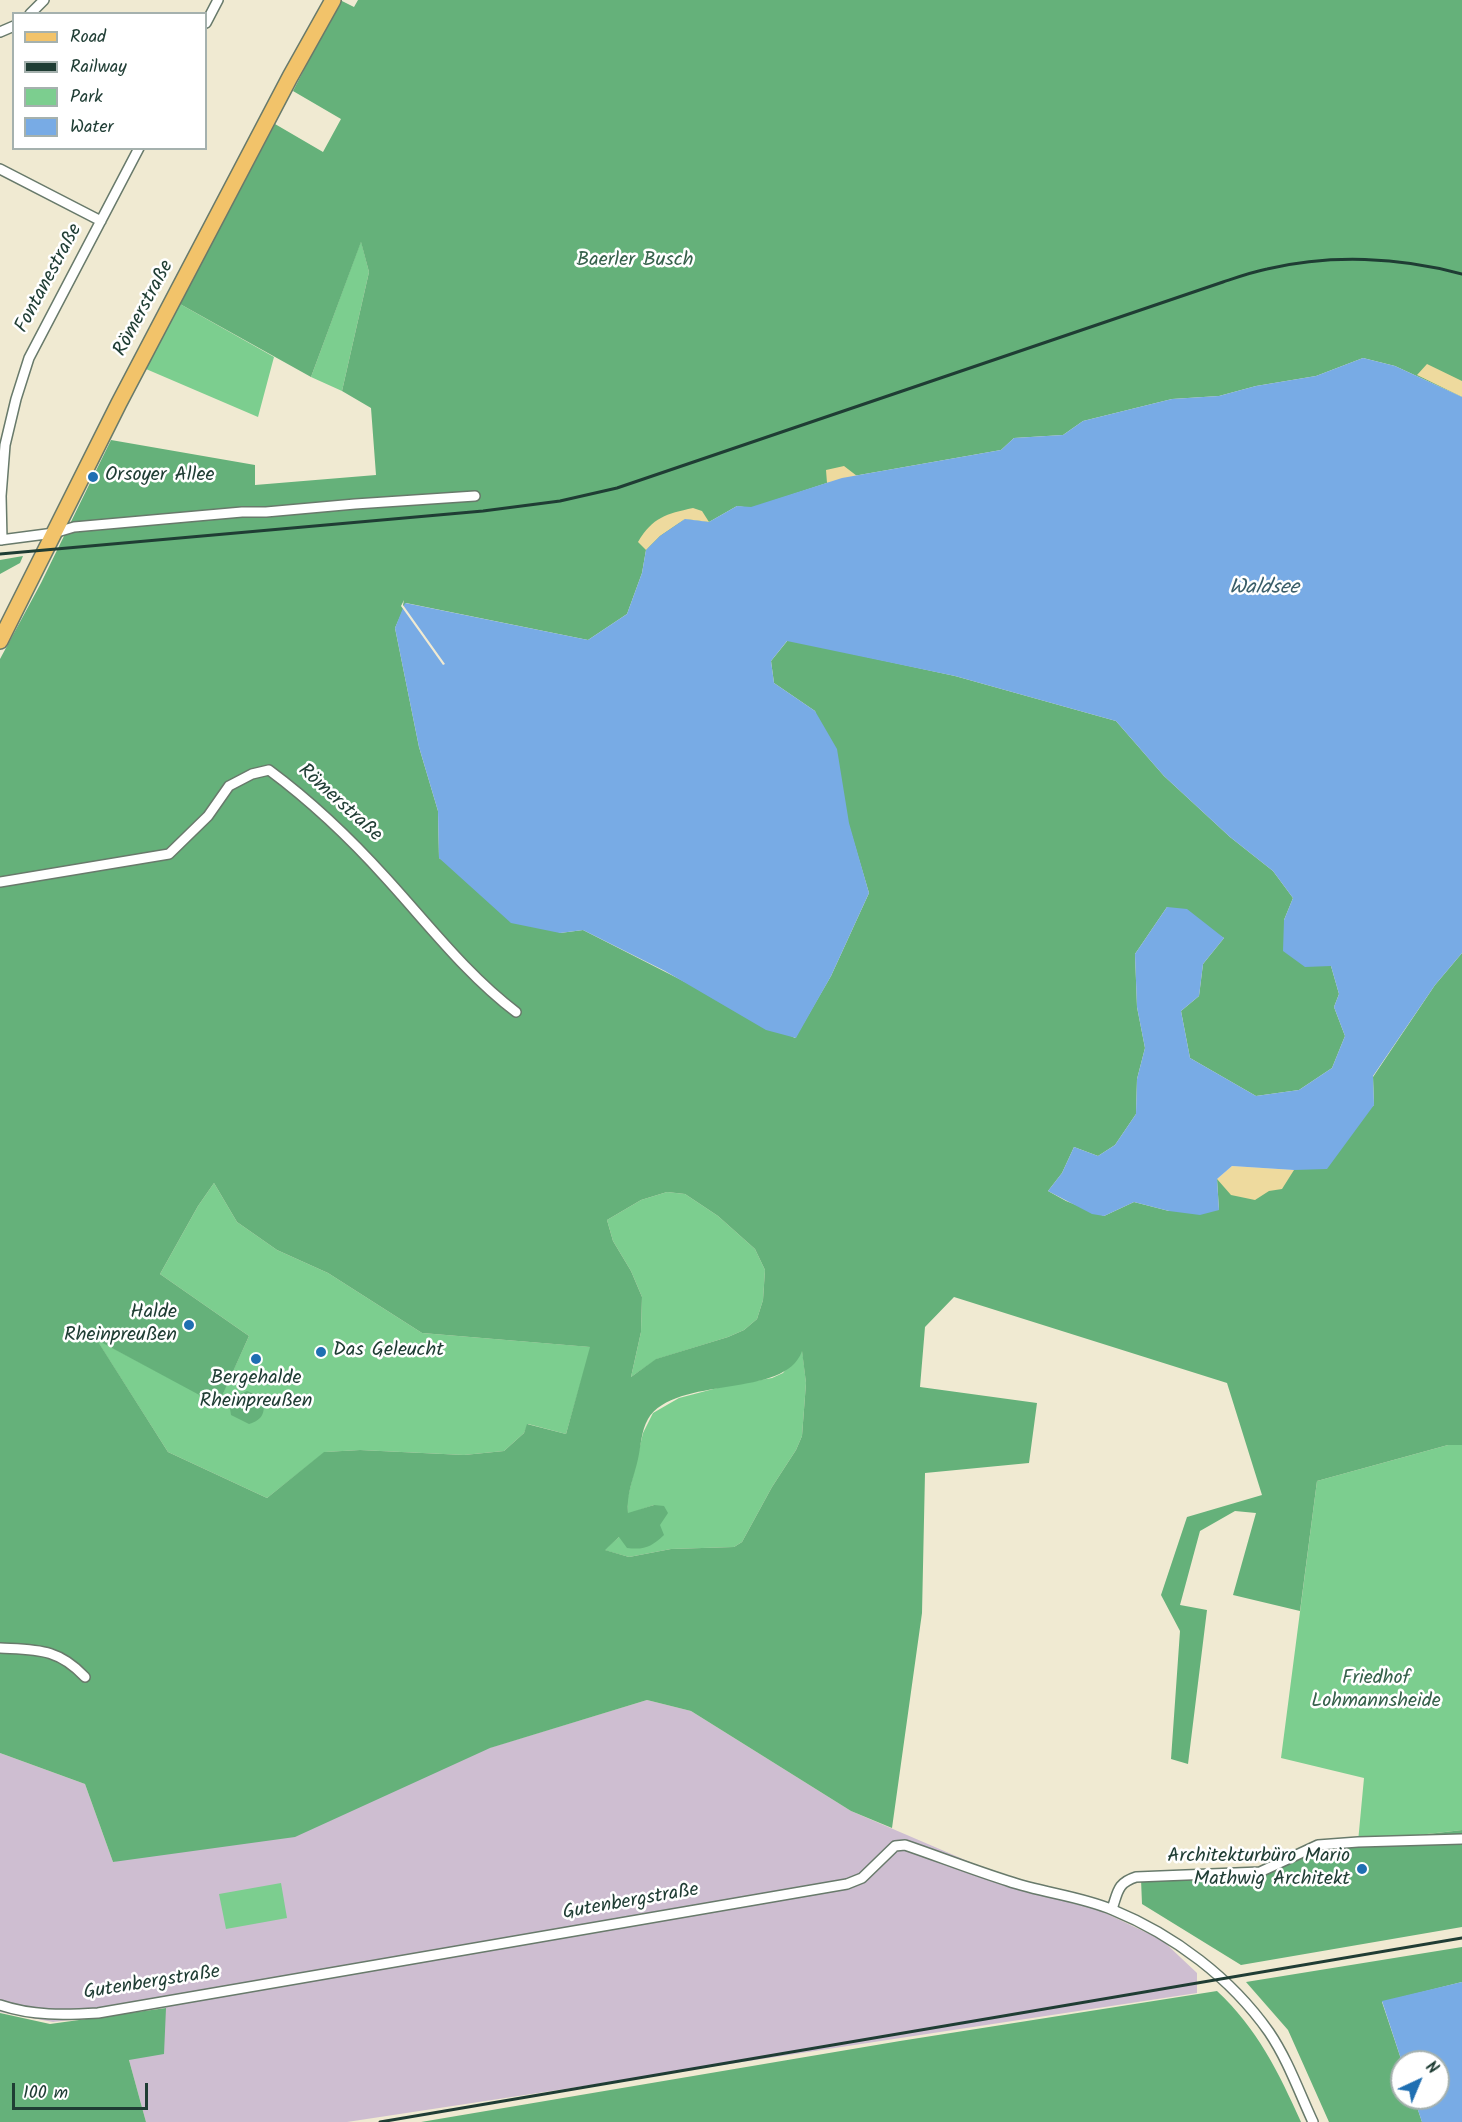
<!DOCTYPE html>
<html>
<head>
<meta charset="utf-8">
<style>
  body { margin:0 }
  #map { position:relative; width:1462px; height:2122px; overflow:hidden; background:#f0ead2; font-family:Kalam,sans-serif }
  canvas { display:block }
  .legend { position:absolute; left:12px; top:12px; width:195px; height:138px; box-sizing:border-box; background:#fff; border:2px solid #a5b1ae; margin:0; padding:8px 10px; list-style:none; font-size:18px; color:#1f3d34 }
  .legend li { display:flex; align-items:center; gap:12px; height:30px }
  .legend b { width:30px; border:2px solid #a5b1ae }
  .north { position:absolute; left:1390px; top:2050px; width:60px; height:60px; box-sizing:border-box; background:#fff; border:2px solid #a5b1ae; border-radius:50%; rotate:44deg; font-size:16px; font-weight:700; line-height:24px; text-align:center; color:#1f3d34 }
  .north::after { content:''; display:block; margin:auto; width:21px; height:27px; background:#1f6fb2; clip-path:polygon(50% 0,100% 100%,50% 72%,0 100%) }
  .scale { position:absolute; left:12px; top:2083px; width:136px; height:27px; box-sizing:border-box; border:3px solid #1f3d34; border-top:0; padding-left:8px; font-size:18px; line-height:21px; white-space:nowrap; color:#1f3d34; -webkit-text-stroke:4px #fff; paint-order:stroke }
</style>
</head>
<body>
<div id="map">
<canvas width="1462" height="2122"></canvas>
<ul class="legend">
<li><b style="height:8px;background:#f2c36a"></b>Road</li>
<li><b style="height:8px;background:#1f3d34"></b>Railway</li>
<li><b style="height:16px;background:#7cce8f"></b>Park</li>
<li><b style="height:16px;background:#78abe5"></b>Water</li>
</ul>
<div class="north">N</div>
<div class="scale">100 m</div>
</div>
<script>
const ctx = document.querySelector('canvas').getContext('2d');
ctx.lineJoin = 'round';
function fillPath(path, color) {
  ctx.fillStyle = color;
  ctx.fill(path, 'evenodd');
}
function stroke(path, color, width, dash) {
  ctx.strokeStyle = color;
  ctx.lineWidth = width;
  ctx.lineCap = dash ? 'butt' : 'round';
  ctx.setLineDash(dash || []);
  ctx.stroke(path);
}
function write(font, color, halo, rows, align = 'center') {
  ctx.font = font + ' Kalam,sans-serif';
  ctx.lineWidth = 5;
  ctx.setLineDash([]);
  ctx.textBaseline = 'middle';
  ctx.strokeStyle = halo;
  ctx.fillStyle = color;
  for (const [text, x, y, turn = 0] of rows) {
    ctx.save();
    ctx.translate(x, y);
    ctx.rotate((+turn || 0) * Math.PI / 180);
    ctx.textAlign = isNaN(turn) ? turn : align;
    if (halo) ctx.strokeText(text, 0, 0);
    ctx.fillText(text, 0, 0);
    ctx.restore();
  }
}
const industrial = new Path2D(`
  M647 1700 691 1711 851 1811 1056 1899 1099 1910 1162 1940 1197 1973V1993L347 2122H146L129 2060 166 2008 53 2022 0 2012V1753L85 1784 113 1862Z`);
const green = new Path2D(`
  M361 241 369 272 342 391 311 377Z
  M180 304 274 357 258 417 146 369Z
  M214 1183 237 1222 277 1250 328 1273 422 1333 591 1347 566 1434 528 1424 524 1433 504 1451 464 1455 360 1450 325 1452 267 1498 168 1452 96 1339 218 1404 249 1336 160 1274 198 1206Z
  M667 1192 685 1194 718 1216 755 1249 765 1270 763 1300 757 1319 744 1330 728 1337 657 1359 631 1377 641 1332 642 1297 631 1271 613 1241 607 1220 641 1200Z
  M802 1349 806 1383 802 1436 796 1450 772 1487 742 1542 734 1547 671 1549 629 1557 604 1550 619 1537 660 1525 654 1505 628 1514 627 1501 643 1433 653 1413 679 1398 721 1387 772 1378 783 1373Z
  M1448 1445H1462V1830L1358 1842 1364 1778 1281 1758 1317 1481Z
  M281 1883 287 1918 226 1929 219 1894Z`);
const forest = new Path2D(`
  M340 0 354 7 358 0H1462V397L1395 366 1363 358 1316 376 1256 386 1219 396 1172 399 1083 421 1063 435 1014 438 1001 450 842 478 751 508 737 506 709 522 685 519 646 550 642 573 627 614 588 640 406 603 395 628 419 747 438 811 439 858 560 933 583 930 795 1038 831 976 869 893 815 711 774 683 771 661 788 640 955 676 1116 721 1164 776 1230 837 1273 871 1293 898 1284 920 1331 966 1339 994 1334 1007 1345 1036 1332 1068 1299 1090 1256 1096 1190 1058 1181 1011 1199 996 1203 964 1224 938 1167 907 1135 954 1137 1007 1145 1048 1137 1079 1136 1114 1115 1145 1098 1156 1074 1147 1062 1173 1048 1191 1066 1201 1104 1216 1134 1202 1169 1211 1219 1210 1217 1179 1294 1170 1374 1105 1373 1077 1435 985 1462 953V1445H1448L1317 1481 1300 1611 1233 1595 1256 1513 1235 1511 1200 1531 1180 1605 1207 1610 1188 1764 1171 1759 1180 1631 1161 1595 1187 1517 1262 1495 1227 1383 954 1297 925 1327 920 1387 1037 1403 1029 1463 925 1473 922 1613 892 1828 851 1811 691 1711 647 1700 490 1748 295 1837 113 1862 85 1784 0 1753V659L41 583 111 440 255 465V485L376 475 371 408 342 391 369 272 361 242 311 377 180 304 275 124 323 152 341 119 293 91ZM214 1183 237 1222 277 1250 328 1273 422 1333 590 1347 566 1434 527 1424 524 1433 504 1451 464 1455 360 1450 324 1452 267 1498 168 1452 97 1340 218 1405 249 1336 160 1274 198 1206ZM667 1192 685 1194 718 1216 755 1249 765 1270 763 1300 757 1319 744 1330 728 1337 656 1359 631 1377 641 1332 642 1297 631 1271 613 1241 607 1220 641 1200ZM802 1351 806 1383 802 1436 796 1450 772 1487 742 1542 734 1547 671 1549 629 1557 605 1550 619 1537 627 1548C645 1550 651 1547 664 1535L660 1525 668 1513 664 1506 654 1505 628 1513C626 1495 634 1477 638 1459 641 1446 641 1431 648 1419 676 1374 785 1400 802 1351Z
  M23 556 20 563 0 574V560Z
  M247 1391 261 1397C267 1411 263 1420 249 1424L231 1415 229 1402 234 1397Z
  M1462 1830V1927L1241 1965 1142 1904 1141 1879 1261 1874 1319 1847Z
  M1462 1947V1982L1382 2002 1402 2062V2098H1414L1422 2122H1329L1288 2030 1246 1982Z
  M1217 1991C1257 2028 1279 2073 1301 2122H421L900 2041Z
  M166 2008 164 2054 129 2060 146 2122H0V2013L50 2024Z`);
const sand = new Path2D(`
  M1427 364 1462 381V397L1417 375Z
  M844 466 857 476 827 483 826 470Z
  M693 508 702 511 709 522 685 519 660 536 646 550 638 542C653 517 666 514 693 508Z
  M1232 1166 1294 1170 1282 1189 1269 1191 1255 1200 1231 1195 1217 1179Z`);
const water = new Path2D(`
  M1363 358 1395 366 1462 397V953L1435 985 1373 1076 1374 1105 1327 1169 1294 1170 1232 1166 1217 1179 1219 1210 1200 1215 1169 1211 1134 1202 1104 1216 1092 1214 1048 1191 1062 1173 1074 1147 1098 1156 1115 1145 1136 1114 1137 1079 1145 1048 1137 1007 1135 954 1167 907 1187 909 1224 938 1203 964 1199 996 1181 1011 1190 1058 1256 1096 1299 1090 1332 1068 1345 1036 1334 1007 1339 994 1331 966 1305 967 1283 951 1284 920 1293 898 1273 871 1230 837 1164 776 1116 721 955 676 787 641 771 661 774 683 815 711 837 749 849 823 869 893 831 976 796 1038 766 1030 665 971 583 930 560 933 511 923 439 858 438 811 419 747 395 628 405 603 588 640 627 614 642 573 646 550 660 536 685 519 709 522 737 506 751 507 842 478 1001 450 1014 438 1063 435 1083 421 1172 399 1219 396 1256 386 1316 376Z
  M1462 1982V2122H1422L1414 2098H1438V2062H1402L1382 2001Z`);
const pier = new Path2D(`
  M404 600 403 605 445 664 443 665 401 606Z`);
const minor = new Path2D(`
  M30 14 44 0
  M206 23 218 0
  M0 32 14 26
  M0 169 101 221
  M0 540 54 533 74 527 242 512H266L355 504 475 496
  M2 540 1 496 5 445 16 399 29 358 139 148
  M0 882 169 854 208 816 229 786 252 774 269 770C312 802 350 838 386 878 428 924 467 975 516 1012
  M0 1648C37 1650 58 1648 85 1677
  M1112 1909C1118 1892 1117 1883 1136 1877L1260 1872 1318 1845 1358 1842 1462 1839
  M0 2005C32 2016 65 2015 98 2013L847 1884 862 1878 895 1846 905 1845C940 1857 973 1870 1008 1881 1043 1893 1080 1896 1113 1910 1174 1935 1231 1978 1269 2032 1288 2060 1299 2092 1313 2122`);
const primary = new Path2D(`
  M0 641 119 403 290 77 333 0`);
const rail = new Path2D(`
  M0 554 483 511 560 501 617 488 1223 282C1238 277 1252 272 1267 269 1331 254 1399 257 1462 274
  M380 2122 1462 1938`);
const markers = [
  [93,477,6,"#1f6fb2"],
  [189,1325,6,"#1f6fb2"],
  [321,1352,6,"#1f6fb2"],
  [256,1359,6,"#1f6fb2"],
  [1362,1869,6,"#1f6fb2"]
];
const parkNames = [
  ["Baerler Busch",635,262],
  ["Friedhof",1376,1680],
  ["Lohmannsheide",1376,1703]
];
const streetNames = [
  ["Fontanestraße",50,279,-62],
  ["Römerstraße",145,309,-62],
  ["Römerstraße",339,804,42],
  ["Gutenbergstraße",631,1903,-10],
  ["Gutenbergstraße",152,1984,-9]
];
const poiNames = [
  ["Orsoyer Allee",105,477],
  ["Halde",177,1314,"right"],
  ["Rheinpreußen",177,1337,"right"],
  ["Das Geleucht",333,1352],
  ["Bergehalde",256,1380,"center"],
  ["Rheinpreußen",256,1403,"center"],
  ["Architekturbüro Mario",1350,1858,"right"],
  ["Mathwig Architekt",1350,1881,"right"]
];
const waterNames = [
  ["Waldsee",1264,589]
];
fillPath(industrial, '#cebed1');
fillPath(green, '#7cce8f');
fillPath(forest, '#65b17a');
fillPath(sand, '#eeda9e');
fillPath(water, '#78abe5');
fillPath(pier, '#f0ead2');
stroke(minor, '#687a6b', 12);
stroke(primary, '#687a6b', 18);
stroke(minor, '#fff', 9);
stroke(primary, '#f2c36a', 15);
stroke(rail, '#1f3d34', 3);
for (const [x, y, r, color] of markers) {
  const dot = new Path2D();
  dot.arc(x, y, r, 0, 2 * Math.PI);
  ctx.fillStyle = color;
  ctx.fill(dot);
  stroke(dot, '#fff', 2);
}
write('20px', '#36614b', '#fff', parkNames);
write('20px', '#1f3d34', '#fff', streetNames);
write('20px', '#1f3d34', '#fff', poiNames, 'left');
write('italic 21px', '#3a5e69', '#fff', waterNames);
</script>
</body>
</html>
